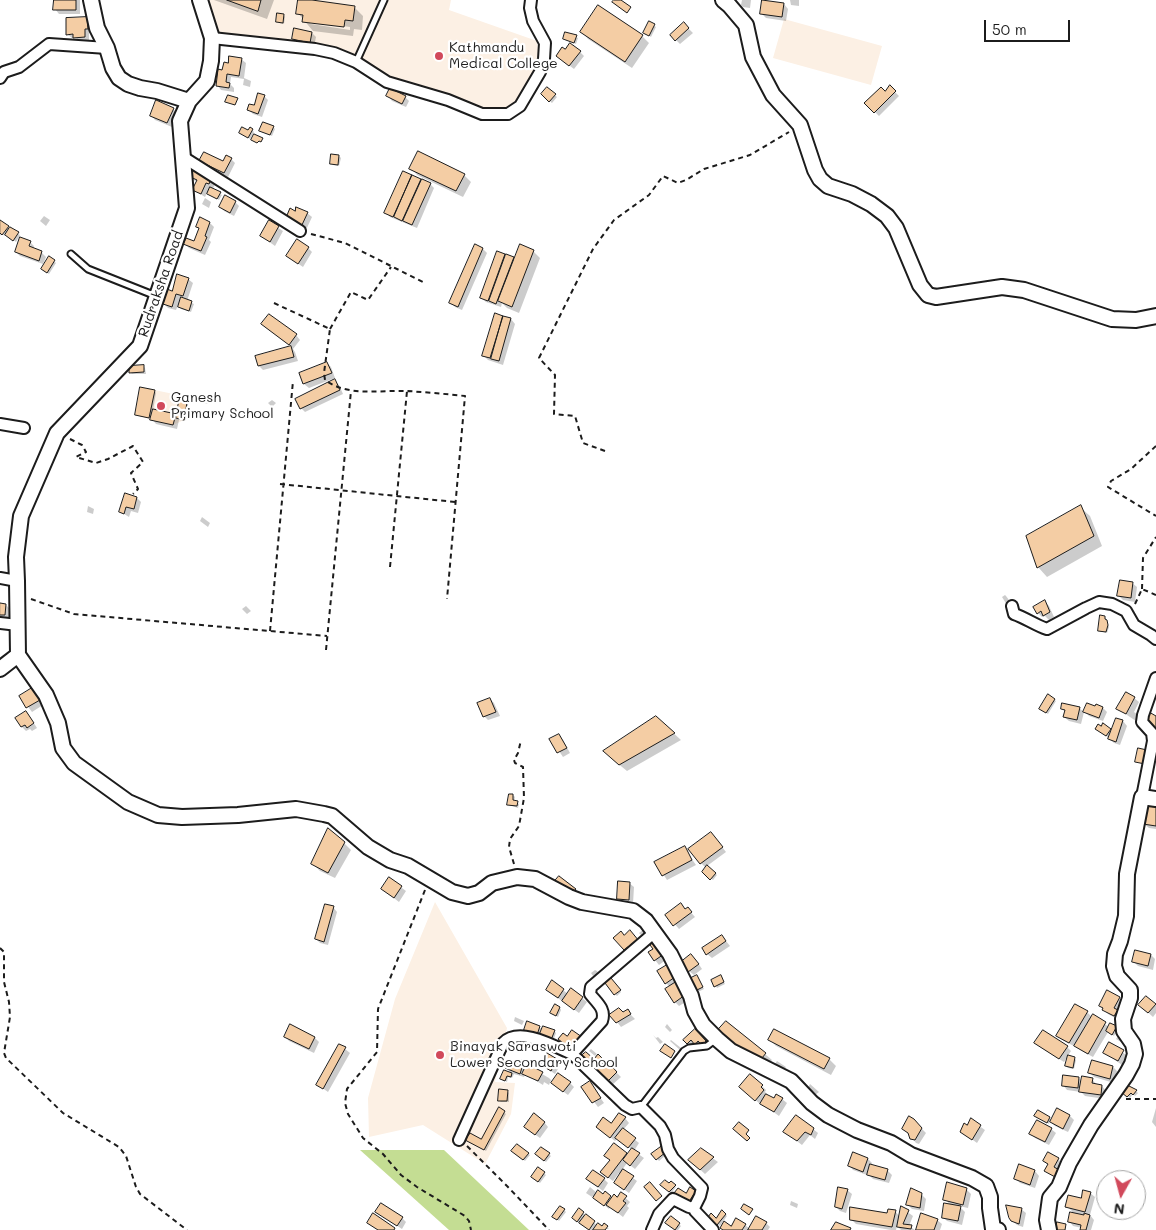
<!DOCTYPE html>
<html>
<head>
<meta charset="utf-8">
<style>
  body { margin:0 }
  #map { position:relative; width:1156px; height:1230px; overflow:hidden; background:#fff; font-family:Mali,sans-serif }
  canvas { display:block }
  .north { position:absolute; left:1096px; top:1170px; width:50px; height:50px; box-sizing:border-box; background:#fff; border:1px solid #a4a4a4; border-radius:50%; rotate:187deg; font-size:14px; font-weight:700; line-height:20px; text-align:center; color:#1c1c1c }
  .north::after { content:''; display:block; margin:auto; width:18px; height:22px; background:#d1495b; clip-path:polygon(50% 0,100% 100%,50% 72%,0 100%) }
  .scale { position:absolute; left:984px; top:20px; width:86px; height:22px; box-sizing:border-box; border:2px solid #1c1c1c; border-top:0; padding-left:6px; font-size:15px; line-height:18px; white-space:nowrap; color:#1c1c1c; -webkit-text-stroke:4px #fff; paint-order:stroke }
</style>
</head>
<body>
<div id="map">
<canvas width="1156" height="1230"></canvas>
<div class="north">N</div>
<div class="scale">50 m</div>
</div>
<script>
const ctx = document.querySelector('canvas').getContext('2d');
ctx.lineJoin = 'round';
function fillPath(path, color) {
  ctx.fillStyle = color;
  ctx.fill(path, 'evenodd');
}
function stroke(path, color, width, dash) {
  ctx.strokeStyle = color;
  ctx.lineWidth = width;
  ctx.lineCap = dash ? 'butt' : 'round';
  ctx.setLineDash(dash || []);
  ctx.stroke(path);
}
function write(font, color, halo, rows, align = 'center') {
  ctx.font = font + ' Mali,sans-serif';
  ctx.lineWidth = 4.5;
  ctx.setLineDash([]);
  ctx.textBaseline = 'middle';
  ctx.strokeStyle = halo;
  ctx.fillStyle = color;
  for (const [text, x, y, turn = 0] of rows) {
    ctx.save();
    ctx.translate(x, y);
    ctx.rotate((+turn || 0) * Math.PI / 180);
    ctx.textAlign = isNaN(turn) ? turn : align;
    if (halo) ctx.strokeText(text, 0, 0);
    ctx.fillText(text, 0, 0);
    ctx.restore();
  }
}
const built = new Path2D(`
  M200 0H451L449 10 537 41 539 58 534 73 520 99 508 114H482L387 82 334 53 212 38Z
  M784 19 882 46 871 85 773 58Z
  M140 387 188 397 184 420 173 425 135 415Z
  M435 902 507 1028 495 1082 515 1083 511 1114 485 1164 423 1125 369 1137 368 1098 395 999Z`);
const green = new Path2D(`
  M360 1150H444L529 1230H449Z`);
const shadow = new Path2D(`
  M55 0H80V14H59L55 9Z
  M214 0H274L267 19Z
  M299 0 354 7 363 16 362 30 354 29 353 36 313 31 298 13ZM308 21 350 27V30L311 24Z
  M742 0H751L750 8 743 7 741 5Z
  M790 0H799V6L791 5Z
  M784 4 788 9 786 21 766 18 762 14Z
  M599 7 642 36 649 43 632 68 588 39 582 32Z
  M284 15 285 17 284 24 279 23 277 21Z
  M87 18 91 23V33H89V41H79L76 38H72L67 34Z
  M650 23 656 27 651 37 645 33Z
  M684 24 693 33 680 44 671 35Z
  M312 33 316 37 314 47 297 43 293 39Z
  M566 34 578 38 576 44 564 39Z
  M580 52 584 56 574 69 562 60Z
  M241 59 246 63 244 78 251 81 250 87 243 85 244 79 231 77 230 84 234 88V92L221 90 217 85 229 64Z
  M890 87 899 96 879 116 866 103 885 92Z
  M547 89 557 97 552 103 542 94Z
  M264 96 268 100 262 117 253 114 248 109 255 107Z
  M388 96 405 97 409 101 406 107 392 101Z
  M173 109 177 113 172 127 155 120 151 115Z
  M273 127 275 129 272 136 262 132Z
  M252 130 254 132 250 139 242 134Z
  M339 156 341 158 339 166 333 165 331 163Z
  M231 159 235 163 228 177 205 165 201 160 223 163Z
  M190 168 216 183 212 190 222 195 219 200 207 193 205 197 194 190 198 182 191 179Z
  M411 168 464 175 471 182 463 197 417 175Z
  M403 172 430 184 434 188 417 228 390 217 386 212Z
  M205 198 211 202 209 208 202 204Z
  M235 202 239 206 234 216 224 211 220 207Z
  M297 208 307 213 312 217 306 230 290 224Z
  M44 216 50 220 46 226 40 221Z
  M201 219 210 223 214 227 209 240 211 242 205 255 189 248 185 244 194 243 200 229Z
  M269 222 283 231 275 246 261 236Z
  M0 223 20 235 16 242 6 234 5 236 1 234 0 236Z
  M21 238 31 242H29L25 252 28 253 31 243 34 246 33 249 41 252 46 257 43 264 20 256 16 252Z
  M476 246 483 249 487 253 462 310 455 307 451 303Z
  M308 248 312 252 303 267 287 256Z
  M533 251 540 258 519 313 507 308 502 303 501 307 486 302 481 298 498 253 515 260Z
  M54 261 56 263 49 274 44 271Z
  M188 279 193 283 187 301 194 304 191 312 181 309 178 305 176 310 168 308 164 304 173 292Z
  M496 315 511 319 515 324 503 365 488 360 484 356Z
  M267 328 296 335 300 340 293 349 295 352 298 361 263 370 259 366 256 357 292 347Z
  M327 363 331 367 335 378 309 388 304 384 300 373Z
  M143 366 145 368 146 374H132L130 372Z
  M334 381 339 385 343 394 305 412 301 408Z
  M155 391 156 393 153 410 175 415 177 418 187 398 189 400 185 421 179 420 177 429 156 424 152 419 136 415Z
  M202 397 209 399 211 401 210 404 203 403 201 401Z
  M272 400 276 403 272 407 268 403Z
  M126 495 137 498 141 502 138 513 131 511 129 517 121 512Z
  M88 506 94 509 93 514 87 512Z
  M1080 507 1090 516 1102 546 1047 577 1038 567 1028 536Z
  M202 517 210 523 208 527 200 521Z
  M1132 583 1137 587 1135 602 1123 600 1119 596Z
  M1005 595 1006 596 1012 604 1007 605 1002 597Z
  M1045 602 1049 606 1054 617 1049 620 1045 616 1042 617 1038 613Z
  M0 604 6 605 10 609 9 619 0 618Z
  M246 606 251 611 247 614 242 609Z
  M1105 617 1109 627 1107 633 1099 631Z
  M32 689 43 705 32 712 20 696Z
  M1134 698 1139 702 1134 712 1138 715 1136 721 1118 709Z
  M490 699 494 703 500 716 488 720 484 716Z
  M1054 700 1056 701 1048 714 1043 711Z
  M1062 708H1079L1084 712 1081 724 1069 721 1064 717 1065 712Z
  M1103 708 1107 712 1103 721 1089 716 1085 712Z
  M30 717 37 728 32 731 30 729 26 731 22 727Z
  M656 717 681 740 627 771 611 758Z
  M1117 719 1123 721 1127 726 1120 745 1114 743 1099 730 1103 725 1112 732Z
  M559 735 563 740 570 753 563 757 551 739Z
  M513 795 515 797 514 801 519 804 518 808 509 805Z
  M1156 805V829L1149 828 1144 824Z
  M715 838 726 852 707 866 717 875 713 880 703 872 706 868 701 863Z
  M344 843 351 850 335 878 320 871 313 864Z
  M684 848 696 865 667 880 656 863Z
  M390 879 406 891 399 902 382 889Z
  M629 883 634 887 633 904 622 903 618 899Z
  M333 907 337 912 328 945 320 943 316 939Z
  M688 909 695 917 679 929 667 915Z
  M643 930 648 935 644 938 639 933Z
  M625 936 638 946 629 954 615 938Z
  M722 936 730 946 712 958 707 954Z
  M654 949 667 959 659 965 655 960Z
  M1136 951 1151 955 1155 959 1153 970 1138 966 1133 961Z
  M696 960 702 969 694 975 689 971Z
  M667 966 679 982 676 983 689 1000 679 1006 675 1002 670 987 666 983Z
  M595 970 597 971 603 979 596 980 591 973Z
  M697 976 704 989 698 992 696 990Z
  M722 978 725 984 717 988 716 986Z
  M613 981 621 992 617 996 615 994Z
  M563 990 568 994 582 998 587 1002 579 1013 552 994Z
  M1146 997 1156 1006V1013L1153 1017 1140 1005Z
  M1119 998 1124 1002 1119 1020 1108 1014 1101 1006Z
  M560 1008 561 1010 558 1017 553 1014Z
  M627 1011 635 1019 621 1027 617 1022Z
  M1087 1012 1092 1017 1093 1016 1109 1027H1116L1118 1029 1114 1036 1108 1032 1093 1057 1080 1050 1075 1045 1074 1046 1062 1040 1058 1035Z
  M515 1017 524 1021 522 1025 514 1021Z
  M667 1024 672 1030 670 1032 665 1027Z
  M290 1026 315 1038 319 1042 314 1053 289 1041 285 1036Z
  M539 1027 543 1030 554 1031 556 1033 553 1041 542 1037 539 1034 538 1036 525 1030Z
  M695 1030 710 1046 707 1049 703 1045 700 1048 696 1044 692 1047 685 1040Z
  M653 1035 656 1038 658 1037 663 1042 660 1044Z
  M1118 1036 1123 1040 1121 1042 1116 1039Z
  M726 1038 765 1054 772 1060 765 1069Z
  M671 1040 681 1048 680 1050 670 1041Z
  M770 1040 829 1059 836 1066 831 1075 776 1046Z
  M1109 1044 1128 1056 1122 1065 1104 1052Z
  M340 1045 350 1053 328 1092 318 1085Z
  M1040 1047H1067L1071 1051 1064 1062Z
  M591 1049 597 1054 595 1056 589 1051Z
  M583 1056 594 1061 599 1056 604 1061 602 1063 605 1066 608 1064 621 1077 612 1085Z
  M1074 1058 1076 1060 1074 1069 1068 1068 1066 1066Z
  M557 1060 561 1064 555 1074 542 1065Z
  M777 1061 786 1067 784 1070 775 1064Z
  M523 1062 528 1066 549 1078 551 1080 549 1085 544 1082 543 1085 525 1074 524 1077 514 1074 512 1078 508 1077 507 1082 502 1079 504 1071 512 1074 506 1068Z
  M1113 1067 1117 1071 1114 1083 1094 1077 1090 1073Z
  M1079 1078 1082 1082 1092 1079 1096 1084V1085L1102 1086 1106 1091 1105 1099 1085 1096 1081 1092 1067 1090 1063 1085Z
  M570 1083 574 1087 568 1095 557 1087Z
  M590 1083 604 1103 598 1107 583 1087Z
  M810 1084 819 1092 815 1095 807 1090Z
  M762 1086 766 1090 765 1092 768 1095 767 1096 774 1100 782 1099 787 1103 779 1116 761 1103 760 1104 745 1091Z
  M1133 1089 1138 1093 1135 1096 1133 1094 1130 1098 1122 1092Z
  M507 1091 509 1093V1102H501L499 1100Z
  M1156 1108V1127L1152 1122Z
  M500 1109 506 1114 486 1151 469 1142 482 1141Z
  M1057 1110 1070 1116 1074 1120 1068 1132 1055 1126 1050 1121 1049 1124 1036 1116 1049 1118 1052 1120Z
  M625 1118 629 1123 623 1130 639 1143 634 1151 644 1158 635 1169 627 1163 622 1170 637 1181 629 1193 615 1183 621 1174 619 1173 613 1181 606 1176 626 1154 628 1155 632 1150 618 1138 615 1141 597 1127 611 1125Z
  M971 1120 985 1130 977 1143 962 1132 968 1126Z
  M544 1122 548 1127 540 1138 530 1131Z
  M918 1125 926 1133 919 1144 916 1143 910 1135 903 1129Z
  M813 1129 818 1133 815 1139 810 1135 802 1145 785 1132Z
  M1051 1129 1056 1133 1049 1145 1035 1138 1031 1134Z
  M662 1147 667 1154 659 1161 653 1154Z
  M541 1148 551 1156 546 1162 538 1156Z
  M701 1150 718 1162 705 1174 694 1164Z
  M514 1153 528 1154 530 1155 525 1161Z
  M854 1153 868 1159 872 1163 871 1166 887 1170 892 1175 889 1183 873 1179 868 1174 867 1175 853 1170 849 1165Z
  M1058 1159 1062 1163 1061 1181 1046 1171 1049 1166 1044 1161Z
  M1020 1166 1035 1171 1039 1176 1035 1188 1020 1183 1015 1178Z
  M539 1169 546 1175 540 1183 534 1178Z
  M604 1179 608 1183 603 1191 592 1183Z
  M671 1182 676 1187 671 1193 662 1185H669Z
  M590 1187 597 1193 604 1196 606 1193 612 1199 618 1198 621 1194 630 1202 627 1206 629 1208 623 1217 610 1207 609 1209 593 1196 592 1197 586 1193Z
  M966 1189 971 1194 968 1208 959 1206 965 1212 962 1225 947 1221 943 1217 951 1206 945 1199Z
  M678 1190 686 1195 695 1192 700 1196 693 1206Z
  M847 1190 852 1194 846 1213 840 1211 836 1207Z
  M1090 1193 1095 1197 1090 1215 1094 1220 1091 1230H1082V1228L1073 1226 1069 1221 1072 1211 1066 1206 1082 1200Z
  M921 1194 926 1199 924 1211 912 1209 908 1205Z
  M791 1201 798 1204 797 1208 790 1205Z
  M902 1208 913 1216 909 1226 915 1230H901L897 1226 896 1230H891L856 1224 851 1219 887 1215 895 1211 900 1217Z
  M1021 1209 1026 1213 1023 1227 1017 1225 1010 1218Z
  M564 1210 566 1212 559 1221 554 1216Z
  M579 1210 598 1226 603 1227 604 1225 609 1229 589 1230 575 1220Z
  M376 1212 402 1218 406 1222 402 1229Z
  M722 1212 727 1216 720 1226 709 1217 716 1219Z
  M671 1218 681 1226 678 1230H675L667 1223Z
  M937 1220 942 1224 940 1230H917Z
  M766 1223 770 1227 768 1230H724L745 1225 750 1229Z`);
const building = new Path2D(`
  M54 0H76V10H53Z
  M227 0H261L258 11Z
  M298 0H312L355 6 353 21 345 20 344 27 302 22 303 15 296 14Z
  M614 0H621L631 7 627 13 612 2Z
  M762 0 784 3 782 17 760 14Z
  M598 5 643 35 625 62 580 32Z
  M277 13 284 14 283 23 276 22Z
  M87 17 88 29H85V37L73 38V34L66 35V18Z
  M649 21 655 24 649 36 643 33Z
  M684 22 689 28 675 41 670 35Z
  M294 28 312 32 310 43 292 39Z
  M565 32 577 35 574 43 563 39Z
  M570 43 581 51 569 66 556 56 562 47 565 49Z
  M229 56 242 58 239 76 227 74 226 82 230 83 229 88 216 86 218 69 222 70 224 62 228 63Z
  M890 85 896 91 874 113 864 103 881 87 885 91Z
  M547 87 556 94 549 102 541 94Z
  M390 88 406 96 402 104 386 96Z
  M258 93 265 95 258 114 247 110 249 104 254 105Z
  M228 95 238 98 235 105 225 102Z
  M156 100 174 108 167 123 150 116Z
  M263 122 274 126 270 135 259 131Z
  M242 127 248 130 250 127 253 129 248 138 239 133Z
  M254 134 263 138 261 142 259 141 257 143 251 140Z
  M418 151 465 174 456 191 409 169Z
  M204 152 223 161 226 155 232 158 224 173 199 161Z
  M331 154 339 155 338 165 330 164Z
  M190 167 212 177 209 184 206 183 201 194 192 190 197 180 186 175Z
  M403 171 412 175 393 217 384 213Z
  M412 175 421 179 402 221 394 217Z
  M422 179 431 183 412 225 403 221Z
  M210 187 221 192 217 199 207 194Z
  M225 195 236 201 230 213 219 207Z
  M296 207 308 212 301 227 285 220 290 208 295 211Z
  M200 217 210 222 205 236 207 237 201 251 183 244 186 238 194 241 199 228 196 227Z
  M0 220 9 226 2 235 0 233Z
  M269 220 279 226 270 242 260 236Z
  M10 227 19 232 13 241 5 235Z
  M20 237 31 241 29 246 42 251 39 261 15 252Z
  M297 239 309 247 298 264 286 256Z
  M475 244 483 248 458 307 449 303Z
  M520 244 534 250 512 307 498 301Z
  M497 251 505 254 488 301 480 298Z
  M506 254 514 257 496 304 489 301Z
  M49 256 55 260 47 273 41 269Z
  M177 274 189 278 183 296 176 294 172 307 163 304 167 289 172 291Z
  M181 297 192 301 189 311 178 307Z
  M495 313 503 316 490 358 482 356Z
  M269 314 297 334 289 345 261 324Z
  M503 316 511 318 499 361 491 359Z
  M291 346 294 357 258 366 255 356Z
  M327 362 332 373 303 384 299 373Z
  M144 365V372L129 373V366Z
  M335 379 340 390 300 409 295 399Z
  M140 387 155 390 149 418 135 415Z
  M180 396 188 397 184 420 176 418Z
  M153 409 176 414 173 425 150 420Z
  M125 493 137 497 134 509 126 507 124 514 119 512Z
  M1081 505 1094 536 1037 568 1026 536Z
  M1120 580 1133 582 1131 598 1117 596Z
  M1045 600 1050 612 1043 616 1041 611 1037 614 1033 607Z
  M0 603 6 604 5 615H0Z
  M1100 615 1105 616V619L1107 620 1108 625 1106 632 1098 631Z
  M32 688 40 700 26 708 19 696Z
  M1126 692 1135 697 1126 714 1116 709Z
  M1048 694 1055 699 1046 713 1039 709Z
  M490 698 496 712 483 717 477 703Z
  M1062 703 1080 707 1077 720 1063 717 1065 710 1061 709Z
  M1087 703 1095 706 1096 704 1103 707 1099 718 1083 712Z
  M26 711 34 723 27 728 25 725 21 727 15 718Z
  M1149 712 1156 716V728L1144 722Z
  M656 716 675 733 619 765 603 751Z
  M1116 718 1123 720 1116 742 1108 739Z
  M1103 723 1111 729 1106 736 1095 729 1098 724 1101 726Z
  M559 734 567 748 557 753 549 739Z
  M1138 748 1147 750 1145 764 1135 762Z
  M509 794H513V800L518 801 517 806 507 805Z
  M1146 802 1156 804V826L1143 824Z
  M328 828 345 842 328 873 311 864Z
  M711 832 723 847 700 864 688 849Z
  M685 846 692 860 662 876 654 862Z
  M707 865 716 873 710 880 702 872Z
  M559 876 576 889 571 895 554 882Z
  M389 877 402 886 394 898 381 889Z
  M618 881 630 882 629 900 617 899Z
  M681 903 685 909 688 907 692 912 673 926 665 915Z
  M325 904 334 906 324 942 315 939Z
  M630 930 639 941 635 944 633 943 624 950 613 938 621 931 624 935Z
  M722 935 726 941 706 955 702 948Z
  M656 942 664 954 654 961 648 952 653 949 650 945Z
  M1135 950 1151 954 1148 966 1132 962Z
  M691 954 699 964 688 972 681 962Z
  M667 965 668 966 671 965 675 977 665 984 657 971Z
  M697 975 703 987 695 991 689 979Z
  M721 975 724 982 714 987 711 980Z
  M611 978 621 990 614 995 605 983Z
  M552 980 564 989 558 998 546 990Z
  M676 982 685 995 674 1003 665 989Z
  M571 988 583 997 574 1010 562 1001Z
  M1107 990 1120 997 1114 1008 1118 1010 1114 1016 1102 1010 1103 1008 1099 1006Z
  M1146 996 1156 1004 1148 1013 1138 1005Z
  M555 1004 560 1007 556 1016 550 1013Z
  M1075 1004 1088 1011 1069 1043 1056 1036Z
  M619 1008 623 1012 628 1009 631 1014 616 1023 609 1015Z
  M1093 1014 1106 1022 1088 1054 1074 1046Z
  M527 1021 540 1026 537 1035 524 1030Z
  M726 1021 766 1053 758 1063 717 1031Z
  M1110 1023 1117 1026 1112 1035 1106 1031Z
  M290 1024 315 1037 309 1049 284 1037Z
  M543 1026 555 1030 551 1040 539 1036Z
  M695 1029 706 1041 702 1045 698 1041 695 1045 691 1040 687 1044 683 1040Z
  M774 1029 830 1058 824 1069 768 1040Z
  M572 1030 582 1037 572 1050 558 1039 563 1033 567 1036Z
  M1043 1030 1068 1046 1059 1059 1034 1043Z
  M1109 1042 1124 1050 1118 1061 1103 1053Z
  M339 1044 346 1047 323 1089 316 1085Z
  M665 1044 675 1051 671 1058 660 1051Z
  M586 1052 594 1059 598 1054 603 1059 593 1068 581 1056Z
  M547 1053 557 1059 551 1071 541 1065Z
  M1068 1055 1075 1057 1073 1068 1065 1066Z
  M518 1059 524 1061 520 1074 505 1068 507 1060 516 1063Z
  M1092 1060 1113 1066 1110 1079 1088 1073Z
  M608 1062 617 1072 607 1082 596 1070 603 1063 605 1065Z
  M527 1064 543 1072 538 1081 522 1074Z
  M504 1070 512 1073 511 1077 507 1076 505 1081 500 1079Z
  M558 1073 571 1082 563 1092 551 1083Z
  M750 1074 763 1085 761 1087 764 1090 755 1101 739 1087Z
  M1063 1075 1079 1077 1078 1088 1062 1086Z
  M1082 1076 1093 1078 1092 1083 1102 1085 1101 1095 1079 1092Z
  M590 1081 601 1098 592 1103 581 1087Z
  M1127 1085 1137 1090 1133 1095 1131 1093 1127 1097 1121 1092Z
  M499 1089 508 1090 507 1101H498Z
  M766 1094 774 1098 776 1094 783 1098 774 1112 760 1104Z
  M499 1107 505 1111 484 1150 465 1140 470 1133 481 1139Z
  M1057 1108 1070 1115 1063 1129 1050 1122Z
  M1038 1110 1050 1117 1047 1123 1034 1116Z
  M534 1113 545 1122 535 1135 524 1127Z
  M619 1113 626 1117 610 1138 596 1127 603 1117 611 1123Z
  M796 1115 814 1128 811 1135 805 1132 797 1141 783 1132Z
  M909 1116 914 1119 922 1128 915 1140 910 1139 908 1133 902 1129Z
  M971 1118 981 1125 972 1140 960 1132 964 1123 967 1125Z
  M1037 1120 1052 1128 1045 1142 1029 1134Z
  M739 1122 749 1130 746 1134 750 1138 747 1141 733 1129Z
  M623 1128 636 1138 628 1148 615 1138Z
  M614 1143 627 1153 608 1178 600 1172 610 1160 604 1156Z
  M517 1144 529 1153 523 1160 511 1151Z
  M662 1146 666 1152 656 1160 651 1154Z
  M541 1147 550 1153 544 1161 535 1154Z
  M632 1148 640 1153 630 1166 623 1160Z
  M701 1148 714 1157 700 1170 688 1160Z
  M853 1152 868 1158 863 1172 848 1166Z
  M1048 1152 1059 1158 1054 1167 1061 1171 1057 1178 1044 1171 1048 1164 1043 1161Z
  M870 1164 888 1169 885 1180 867 1175Z
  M1019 1164 1035 1170 1030 1185 1014 1179Z
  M538 1167 545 1172 538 1182 531 1177Z
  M623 1169 634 1176 624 1190 614 1183Z
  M593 1170 605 1178 598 1187 586 1179Z
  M665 1180 669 1183 671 1181 676 1185 669 1192 660 1185Z
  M650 1182 662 1196 656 1201 644 1187Z
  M947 1182 967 1188 963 1205 943 1200Z
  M690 1187 696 1191 688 1203 674 1193 678 1188 686 1193Z
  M838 1187 848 1189 842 1209 835 1207Z
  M911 1188 922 1193 920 1208 906 1205Z
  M598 1190 603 1194 605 1191 611 1196 604 1206 593 1198Z
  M1083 1190 1091 1192 1085 1212 1065 1207 1068 1195 1081 1198Z
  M621 1192 627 1196 623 1201 626 1203 618 1213 606 1205 614 1194 617 1197Z
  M381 1203 403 1217 397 1226 375 1212Z
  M944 1203 961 1206 958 1221 942 1218Z
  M744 1204 753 1209 749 1215 741 1209Z
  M1006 1205 1022 1208 1019 1224 1011 1221 1009 1218Z
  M560 1206 565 1209 557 1220 552 1217Z
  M901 1206 909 1210 903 1224 912 1225 911 1229 897 1227Z
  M850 1207 887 1213 888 1209 896 1210 892 1227 850 1220Z
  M579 1208 584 1212 577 1222 572 1218Z
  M722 1210 726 1214 717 1225 708 1217 711 1213 716 1218Z
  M1070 1212 1084 1215V1213L1090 1215 1086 1230H1080L1081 1225 1068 1222Z
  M373 1213 395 1228 394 1230H378L367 1223Z
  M921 1213 938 1219 934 1230H916Z
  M586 1214 595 1221 589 1230 579 1223Z
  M671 1216 680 1223 675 1230 665 1223Z
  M756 1216 767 1222 762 1230H748Z
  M736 1218 746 1224 742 1230H723L720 1228 724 1221 731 1226Z
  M836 1222 851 1228 850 1230H831Z
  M1057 1222 1066 1224 1065 1230H1056Z
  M598 1223 602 1226 604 1223 608 1226 605 1230H593Z`);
const path = new Path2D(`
  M311 234 345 243 423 282
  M274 303 330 329 324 373 325 380C348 397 379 390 406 391 425 392 445 394 465 396L447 599
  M330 329 351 292 368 300 391 267
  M70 439 82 445 86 452 76 457 96 463 108 459 133 446 143 462 131 473 138 489 133 494
  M1156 446 1131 469 1111 481 1108 487 1156 516
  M605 451 583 443 575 416 554 414 555 375 539 358 593 249 614 220 649 195 663 176 678 183 686 180 704 169 750 155 789 132
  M280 484 455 502
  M390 567 407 391
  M1142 589 1143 558 1156 537
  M31 599 74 614 327 636
  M1135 604 1142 589 1156 595
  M270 631 293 381
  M326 650 351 391
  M514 864 509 847 510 839 519 826 524 798 523 767 515 763 514 760 518 753 521 740
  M425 890 378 1009 377 1052 347 1089 345 1103 348 1114 363 1138 383 1154 401 1175 417 1187 465 1216 469 1221 471 1230
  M0 948 4 952V982L9 1002 10 1017 4 1053 6 1058 63 1113 119 1147 126 1156 136 1187 140 1194 187 1230
  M1126 1099H1156
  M467 1146 507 1186 549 1230`);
const service = new Path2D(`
  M356 62 384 0
  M71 254 88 269 156 296
  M641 1107 684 1051 689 1048 707 1046 716 1039`);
const minor = new Path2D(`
  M212 38 315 49 334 53 356 62 387 82 448 100 482 114H508L520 106 540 72 544 59 545 43 533 21 530 8 531 0
  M0 78 4 72 19 67 49 44 107 48
  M183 157 300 231
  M0 424 24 428
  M0 578 17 581
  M1012 606 1014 614C1026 618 1035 625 1047 629L1086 608 1099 602 1112 604 1126 611 1134 625 1151 635 1156 639
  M0 623 18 625
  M1142 797 1153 741 1152 733 1142 722 1143 715 1156 678
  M572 1054 625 1105 632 1109 641 1107 660 1126 665 1135 668 1149 673 1158 702 1188 700 1196 694 1208 695 1211 713 1230
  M459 1140 503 1043C519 1026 554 1046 572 1054L602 1021C606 1009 597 1003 590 994L591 987 655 932
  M652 1230 659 1214 673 1199 689 1207 694 1208`);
const tertiary = new Path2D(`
  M91 0 97 28 107 48 113 68 119 78 128 84 140 88 157 91 189 101
  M723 0 729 5 746 25 753 57 773 95 800 125 815 170 820 179 828 186 852 194 871 204 887 216 896 228 920 285 928 295 936 297 1002 287 1024 290 1112 319 1136 320 1156 316
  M18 655 46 695 58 723 63 748 74 763 128 802 158 815 182 817 238 815 296 809 324 814 332 816 368 847 390 860 408 866 452 892 468 896 479 893 492 883 517 877 535 879 569 897 582 902 633 911 646 921 670 954 691 996 695 1011 703 1025 717 1039 731 1051 791 1081 812 1103 828 1115 857 1130 891 1143 911 1155 972 1178 986 1186 990 1197V1208L993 1229 998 1230
  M18 655 17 581 16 557 21 516 57 433 140 346 187 208 180 121 189 101 207 81 211 61 212 38 200 0
  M0 669 18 655
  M1049 1230 1047 1220 1050 1198 1059 1187 1069 1163 1091 1125 1126 1075 1132 1064 1135 1054 1133 1044 1124 1031 1123 1019 1130 998V990L1117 976 1114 966 1115 954 1120 941 1126 916 1127 874 1142 797 1156 799`);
const markers = [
  [439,56,5,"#d1495b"],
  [161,406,5,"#d1495b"],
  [440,1055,5,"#d1495b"]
];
const poiNames = [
  ["Kathmandu",449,48],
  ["Medical College",449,64],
  ["Ganesh",171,398],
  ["Primary School",171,414],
  ["Binayak Saraswoti",450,1047],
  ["Lower Secondary School",450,1063]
];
const streetNames = [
  ["Rudraksha Road",161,284,-71]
];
fillPath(built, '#fcf0e4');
fillPath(green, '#c4dd93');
fillPath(shadow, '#0003');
fillPath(building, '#f4cda4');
stroke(building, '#1c1c1c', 1);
stroke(service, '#1c1c1c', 9);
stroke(minor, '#1c1c1c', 14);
stroke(tertiary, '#1c1c1c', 18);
stroke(path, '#1c1c1c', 2, [5, 4]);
stroke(service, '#fff', 5);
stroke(minor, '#fff', 10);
stroke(tertiary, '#fff', 14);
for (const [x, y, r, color] of markers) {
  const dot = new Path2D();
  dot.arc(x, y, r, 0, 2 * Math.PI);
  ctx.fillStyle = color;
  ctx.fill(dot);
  stroke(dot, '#fff', 2);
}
write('14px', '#1c1c1c', '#fff', poiNames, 'left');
write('14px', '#1c1c1c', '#fff', streetNames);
</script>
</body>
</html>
